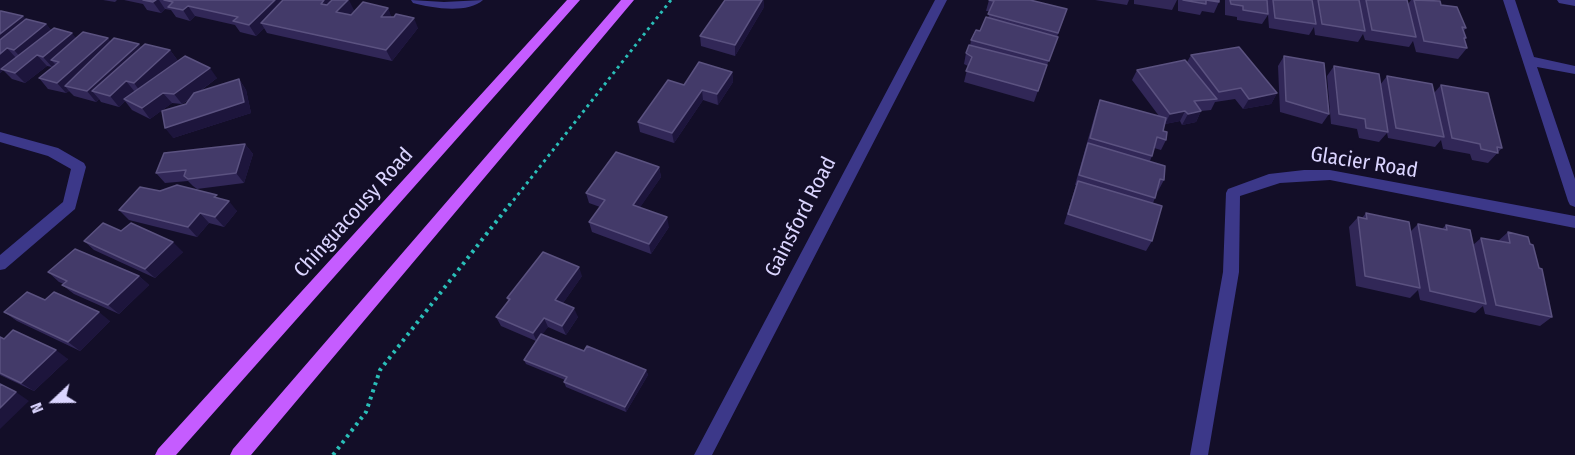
<!DOCTYPE html>
<html>
<head>
<meta charset="utf-8">
<style>
  body { margin:0 }
  #map { position:relative; width:1575px; height:455px; overflow:hidden; background:#130e28; font-family:"Fira Sans Condensed",sans-serif }
  canvas { display:block }
  .north { position:absolute; left:24px; top:371px; width:60px; height:60px; -webkit-text-stroke:4px #130e28; paint-order:stroke; rotate:248deg; font-size:16px; font-weight:700; line-height:24px; text-align:center; color:#dbd5ff }
  .north::after { content:''; display:block; margin:auto; width:21px; height:27px; background:#dbd5ff; clip-path:polygon(50% 0,100% 100%,50% 72%,0 100%) }
</style>
</head>
<body>
<div id="map">
<canvas width="1575" height="455"></canvas>
<div class="north">N</div>
</div>
<script>
const ctx = document.querySelector('canvas').getContext('2d');
ctx.lineJoin = 'round';
function stroke(path, color, width, dash) {
  ctx.strokeStyle = color;
  ctx.lineWidth = width;
  ctx.lineCap = dash ? 'butt' : 'round';
  ctx.setLineDash(dash || []);
  ctx.stroke(path);
}
function fillPath(path, color) {
  ctx.fillStyle = color;
  ctx.fill(path, 'evenodd');
}
function write(font, color, halo, rows, align = 'center') {
  ctx.font = font + ' "Fira Sans Condensed",sans-serif';
  ctx.lineWidth = 4.5;
  ctx.setLineDash([]);
  ctx.textBaseline = 'middle';
  ctx.strokeStyle = halo;
  ctx.fillStyle = color;
  for (const [text, x, y, turn = 0] of rows) {
    ctx.save();
    ctx.translate(x, y);
    ctx.rotate((+turn || 0) * Math.PI / 180);
    ctx.textAlign = isNaN(turn) ? turn : align;
    if (halo) ctx.strokeText(text, 0, 0);
    ctx.fillText(text, 0, 0);
    ctx.restore();
  }
}
const pathFar1 = new Path2D(`
  M509 206 671 0`);
const path = new Path2D(`
  M333 455 366 412 380 370 510 204`);
const minor = new Path2D(`
  M411 0 444 2 483 0C468 14 431 8 413 3Z
  M935 0H947L712 455H694Z
  M1503 0H1515L1534 57 1575 66V74L1537 67 1575 179V207L1570 205 1568 201Z
  M1557 0H1575V6L1559 3Z
  M0 132 58 148 84 163 86 167 75 209 5 269 0 270V255L63 202 71 169 48 156 0 142Z
  M1304 170H1330L1575 216V228L1330 180 1280 183 1240 196 1239 272 1208 455H1190L1223 272 1226 193 1228 189 1269 174Z`);
const major = new Path2D(`
  M567 0H580L176 455H155L158 449Z
  M621 0H634L251 455H230L233 449Z`);
const wall = new Path2D(`
  M103 0H117L115 2Z
  M124 0H330V2L354 10 349 15H351L388 8 391 17 418 28 392 61 267 33 264 28 256 36 240 32 235 25 195 16 190 21 176 17 171 10 165 9 161 13 147 10 143 4Z
  M989 0 1067 9 1034 102 964 82 968 66 964 64 966 53 970 46 971 40 980 31 988 18 990 11H986Z
  M1095 0H1129L1127 5Z
  M1134 0H1177L1172 10 1134 4Z
  M1178 0H1219V2L1214 13 1202 11 1200 15 1178 11Z
  M1225 0H1407L1408 4 1411 0H1434L1441 5 1466 28 1464 31 1466 38 1464 40 1467 48 1458 59 1416 52 1413 41 1409 47 1365 40 1363 34 1358 42 1315 35 1314 27 1309 35 1269 28 1268 15 1262 24 1237 20V17L1225 15Z
  M764 7 735 56 701 46 700 36Z
  M0 11 23 16 26 20 46 24 51 30 76 38 111 41 142 48 170 50 178 61 217 78 199 92 239 79 246 90 251 113 173 138 186 104 190 99 182 104 172 103 150 119 132 110 125 101 119 107 101 102 99 99 96 102 74 96 69 91 66 93 48 89 39 78 52 67 47 66 25 83 12 79 3 70 0 73Z
  M1191 55 1277 93 1271 104 1243 109 1235 99 1215 102 1211 110 1201 111 1196 122 1182 125 1180 121 1165 124 1163 131 1166 140 1161 150 1154 148 1152 156 1150 161 1164 180 1158 191 1157 190 1155 198 1153 203 1152 241 1146 251 1064 224 1076 185H1075L1096 111 1100 100 1159 116 1132 80 1137 70 1187 62Z
  M1284 56 1329 114 1322 124 1280 112 1278 66Z
  M1334 66 1380 85 1387 76 1434 93 1441 85 1502 148 1488 163 1472 160 1470 154 1443 149 1441 140 1435 147 1388 138 1387 133 1379 142 1359 138 1357 129 1331 124 1327 76Z
  M732 72 733 82 718 105 703 100 674 143 640 132 638 122 684 85Z
  M245 144 253 154 244 183 197 189 193 186 188 181 165 183 156 173Z
  M659 167 661 177 640 207 669 227 651 254 592 232 589 222 600 207 589 203 586 193Z
  M160 191 220 199 237 211 224 227 209 223 197 237 129 220 119 210Z
  M1366 213 1410 232 1418 224 1442 229 1446 225 1473 245 1481 238 1498 241 1508 232 1530 244 1552 317 1540 326 1485 314 1483 306 1475 313 1420 300 1418 290 1410 298 1356 286 1349 227 1358 217 1362 218Z
  M121 231 183 252 155 278 94 250 84 241Z
  M48 272 139 276 149 285 119 314 74 294 62 285 64 284 59 282Z
  M582 276 563 303 578 317 566 335 548 327 542 334 584 351 646 370 648 375 626 412 566 387 564 382 565 380 526 364 524 360 536 341 501 326 496 317 508 301 507 298Z
  M4 312 110 321 80 351 17 321Z
  M0 337 4 339 68 359 34 391 0 375Z`);
const shadedWall = new Path2D(`
  M156 0H159L165 9 161 13 153 2Z
  M275 0H285L261 23 264 28 256 36 249 25Z
  M324 0H330L333 7 321 4Z
  M348 0H349L354 10 342 23 336 12Z
  M762 0H764V7L735 56V45Z
  M188 6 195 16 190 21 183 10Z
  M388 8 392 19 381 17Z
  M23 16 32 27 0 52V34Z
  M414 18 418 28 392 61 386 50Z
  M46 24 55 35 24 61 14 50Z
  M72 33 81 44 51 60 56 65 52 67 43 57Z
  M108 38 116 49 65 86 69 91 66 93 57 83Z
  M139 44 147 54 92 91 99 99 96 102 87 91Z
  M7 48 17 59 1 69 3 70 0 73V54Z
  M170 50 178 61 142 94 134 83Z
  M37 55 47 66 25 83 15 73Z
  M210 68 217 78 182 104 174 94Z
  M732 72 733 82 718 105 717 94Z
  M239 79 246 90 251 113 173 138 165 128Z
  M126 81 135 92 124 99 125 101 119 107 110 96Z
  M702 90 703 100 674 143 672 133Z
  M163 93 172 103 150 119 142 108Z
  M1277 93 1271 104 1243 109 1249 99Z
  M1185 111 1180 121 1165 124 1170 114Z
  M1201 111 1196 122 1182 125 1188 114Z
  M245 144 253 154 244 183 236 173Z
  M659 167 661 177 635 215 633 205Z
  M229 201 237 211 224 227 215 217Z
  M200 213 209 223 197 237 188 227Z
  M667 217 669 227 651 254 649 244Z
  M173 242 183 252 155 278 145 269Z
  M579 267 582 276 559 309 555 300Z
  M139 276 149 285 119 314 108 305Z
  M574 308 578 317 566 335 562 326Z
  M99 312 110 321 80 351 68 342Z
  M544 318 548 327 537 342 533 333Z
  M56 350 68 359 34 391 21 383Z
  M646 370 648 375 626 412 625 407Z
  M16 392 29 401 0 429V408Z`);
const building = new Path2D(`
  M143 0H156L153 2Z
  M164 0H275L249 25 233 21 238 17 188 6 183 10 168 7 173 2Z
  M283 0H324L321 4 327 5 332 0H348L336 12 351 15 363 2 388 8 381 17H394L396 14 414 18 386 50 261 23Z
  M725 0H762L735 45 700 36Z
  M989 0H1030L1067 9 1058 33 988 14 994 1Z
  M1183 0H1219V2L1206 0V4Z
  M1230 0H1267L1268 14 1243 10V6L1231 4Z
  M1273 0H1312L1316 24 1275 18Z
  M1318 0H1359L1365 31 1322 24Z
  M1366 0H1407L1416 37 1372 30Z
  M1414 0 1440 1 1441 5 1457 7 1466 28 1462 27 1466 38H1464L1467 48 1424 41Z
  M0 11H1L23 16 0 34Z
  M986 17 1058 37 1049 61 971 40 976 30 980 31Z
  M26 19 46 24 14 50 7 48 0 54V40Z
  M54 28 72 33 43 57 37 55 15 73 1 69Z
  M83 32 108 38 57 83 39 78 59 62 51 60Z
  M114 38 139 44 87 91 65 86Z
  M145 44 170 50 134 83 126 81 110 96 92 91Z
  M969 45 1047 65 1038 91 966 71 972 57 966 53Z
  M1239 47 1277 93 1249 99 1241 88 1219 92 1191 55Z
  M185 56 210 68 174 94 163 93 142 108 124 99Z
  M1284 56 1324 63 1329 114 1286 101Z
  M1185 60 1217 99 1194 101 1201 111 1188 114 1185 111 1170 114 1137 70Z
  M699 62 732 72 717 94 702 90 672 133 638 122 668 80 684 85Z
  M1334 66 1379 74 1388 132 1366 128 1365 119 1339 114Z
  M1387 76 1432 84 1444 137 1396 128Z
  M239 79 244 102 165 128 162 111 186 104 194 93Z
  M1441 85 1488 93 1502 148 1497 147 1498 153 1481 149 1480 144 1452 138Z
  M1100 100 1166 118 1163 131 1167 132 1166 140 1157 137 1152 156 1090 138Z
  M1088 143 1165 166 1164 180 1160 179 1155 198 1079 175Z
  M245 144 236 173 188 179 184 176 186 170 156 173 164 153Z
  M616 152 659 167 633 205 667 217 649 244 589 222 605 200 586 193Z
  M1078 181 1162 206 1152 241 1068 214Z
  M177 185 217 195 214 197 229 201 215 217 200 213 188 227 119 210 140 187 160 191Z
  M1366 213 1409 222 1420 288 1365 276 1358 217 1367 219Z
  M103 223 121 231 131 223 173 242 145 269 84 241Z
  M1418 224 1447 230 1446 225 1470 230 1486 304 1430 291Z
  M1508 232 1528 237 1530 244 1533 245 1539 268 1542 269 1552 317 1496 305 1481 238 1510 243Z
  M75 249 139 276 108 305 62 285 67 281 48 272Z
  M543 252 579 267 555 300 574 308 562 326 544 318 533 333 496 317 510 299 507 298Z
  M27 292 45 300 54 292 99 312 68 342 4 312Z
  M13 330 56 350 21 383 0 373V337L4 339Z
  M541 334 584 351 587 346 646 370 625 407 564 382 567 377 524 360Z
  M0 384 16 392 0 408Z`);
const streetNames = [
  ["Glacier Road",1364,163,9],
  ["Chinguacousy Road",354,213,-48],
  ["Gainsford Road",801,217,-63]
];
stroke(pathFar1, '#2abeb8', 3, [3, 4]);
stroke(path, '#2abeb8', 4, [3, 4.5]);
fillPath(minor, '#3c3889');
fillPath(major, '#c55cff');
fillPath(wall, '#312757');
fillPath(shadedWall, '#1d153c');
fillPath(building, '#433a69');
stroke(building, '#5b5280', 1.5);
write('21px', '#dbd5ff', '#130e28', streetNames);
</script>
</body>
</html>
